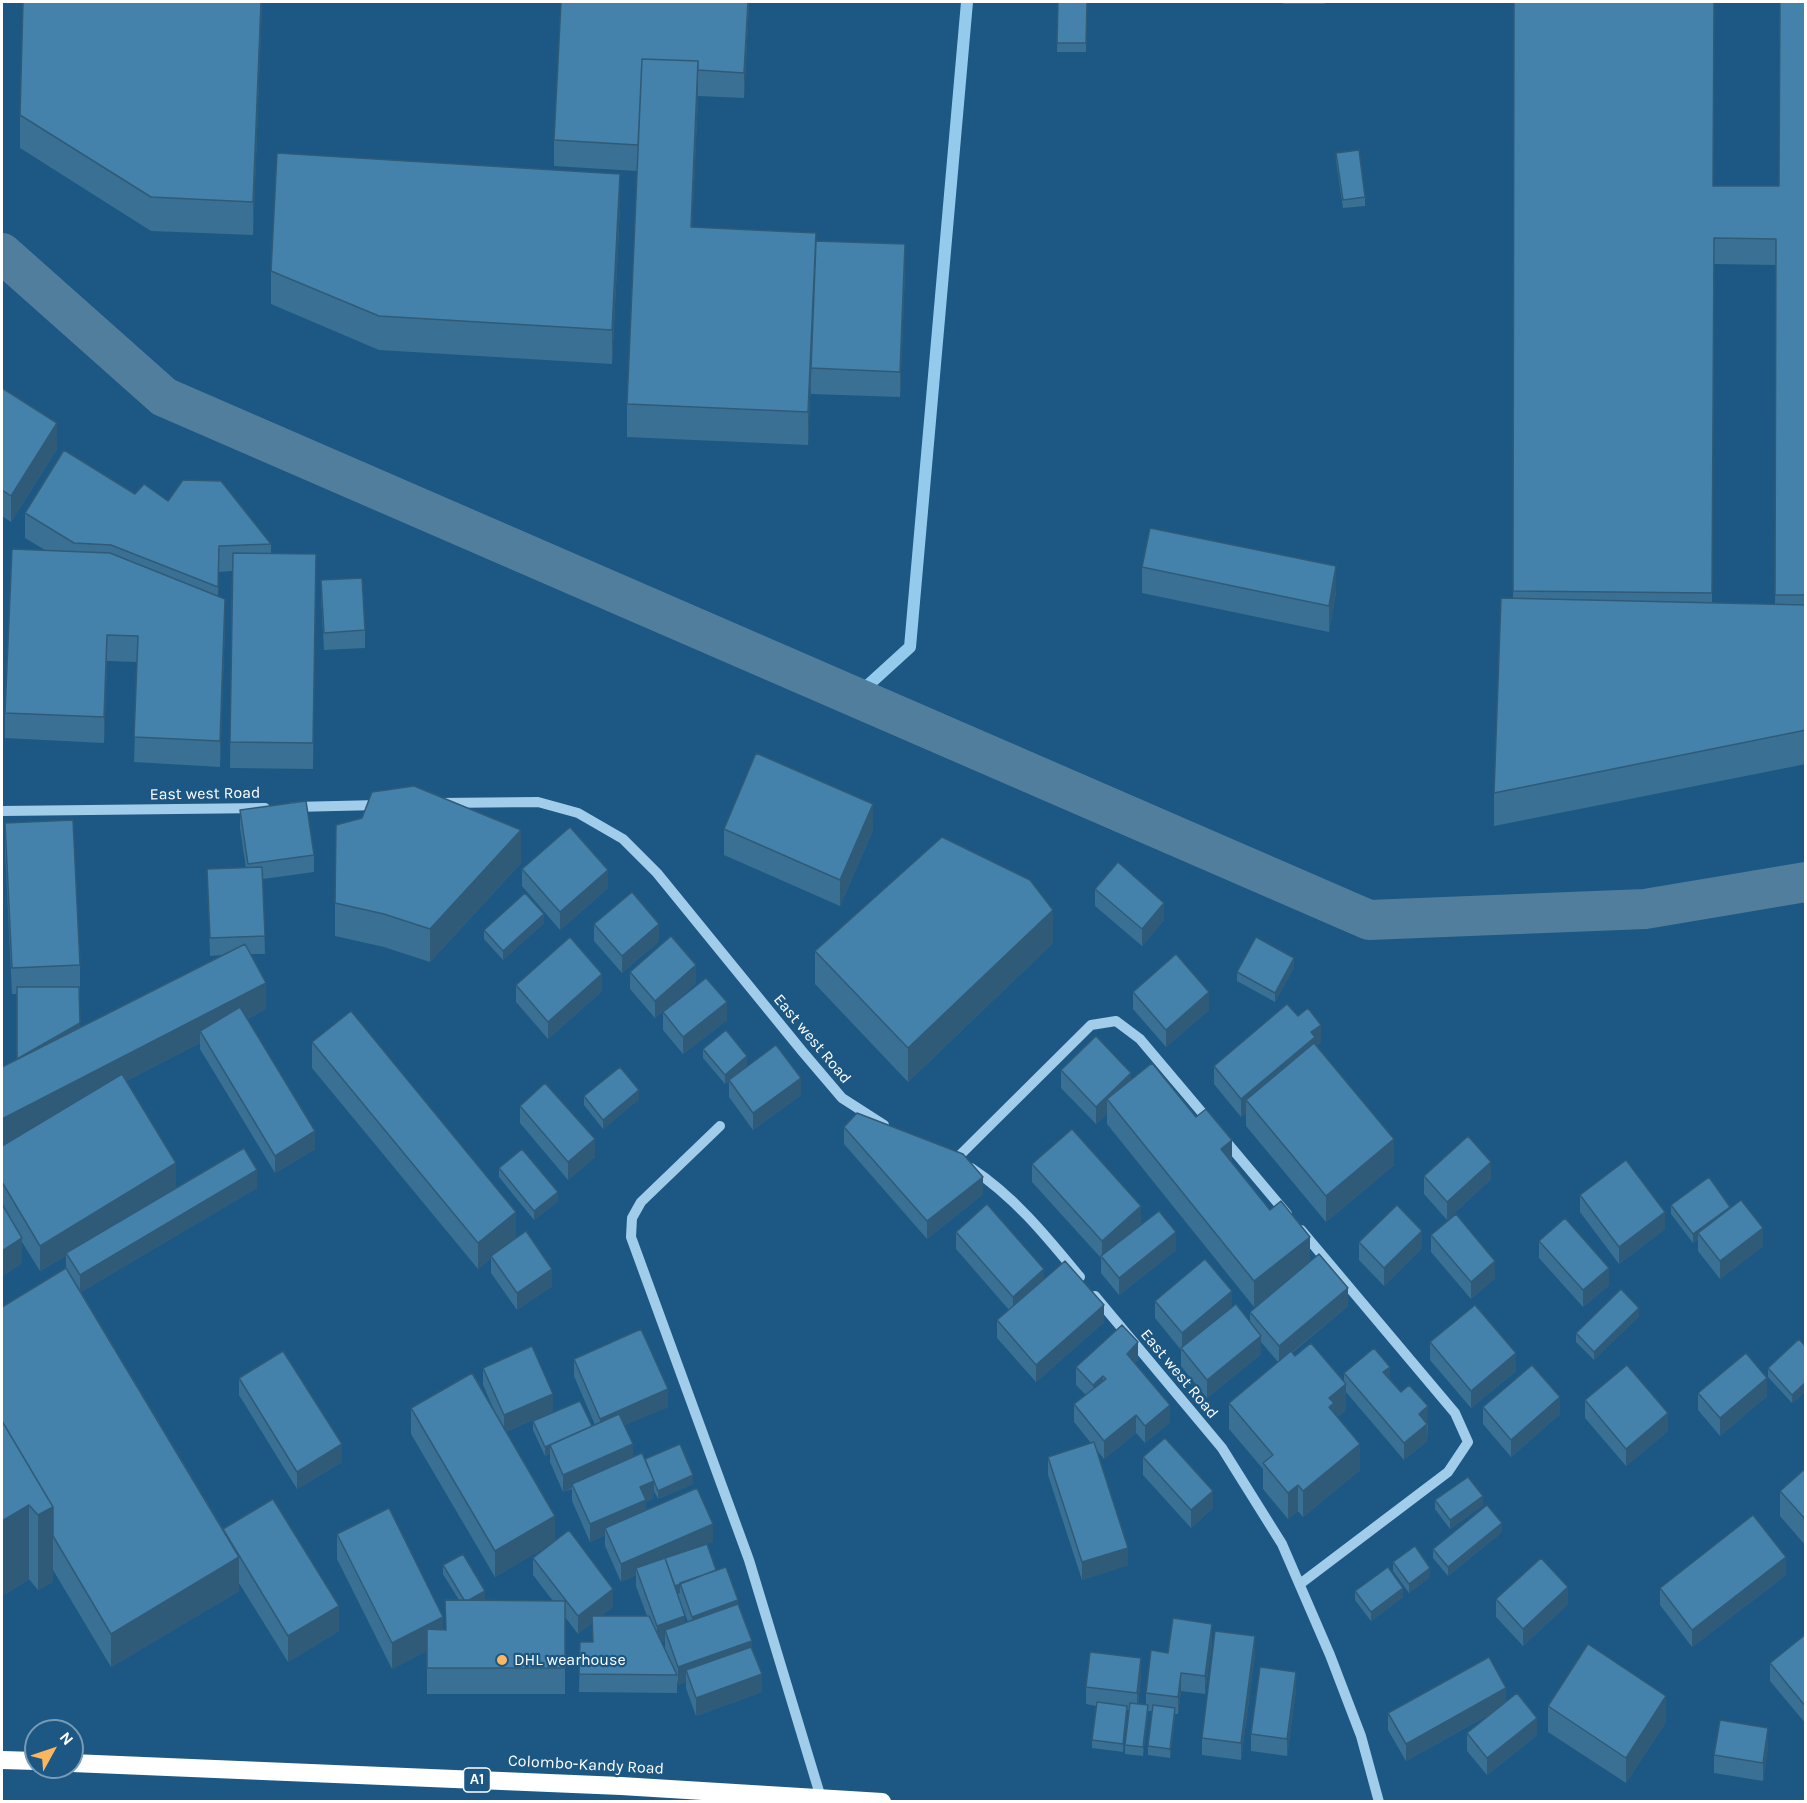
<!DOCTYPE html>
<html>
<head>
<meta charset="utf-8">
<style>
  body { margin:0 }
  #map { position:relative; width:1807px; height:1803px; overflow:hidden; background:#1c5883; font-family:Karla,sans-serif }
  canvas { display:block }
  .frame { position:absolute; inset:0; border:3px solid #fff; pointer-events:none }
  .north { position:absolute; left:24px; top:1719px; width:60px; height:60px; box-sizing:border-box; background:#1c5883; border:2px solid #779bb5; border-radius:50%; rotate:50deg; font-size:16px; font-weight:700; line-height:24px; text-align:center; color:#fff }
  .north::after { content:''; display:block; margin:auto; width:21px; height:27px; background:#fbb75f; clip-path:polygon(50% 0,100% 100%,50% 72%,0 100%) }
</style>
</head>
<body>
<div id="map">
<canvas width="1807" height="1803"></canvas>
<div class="frame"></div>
<div class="north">N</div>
</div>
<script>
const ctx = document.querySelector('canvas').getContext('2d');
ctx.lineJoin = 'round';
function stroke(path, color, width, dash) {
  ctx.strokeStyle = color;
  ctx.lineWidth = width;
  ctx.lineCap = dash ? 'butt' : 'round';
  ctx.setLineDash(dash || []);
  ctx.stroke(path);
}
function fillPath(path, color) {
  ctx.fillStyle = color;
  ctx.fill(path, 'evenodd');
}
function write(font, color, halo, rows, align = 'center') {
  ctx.font = font + ' Karla,sans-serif';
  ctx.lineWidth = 4.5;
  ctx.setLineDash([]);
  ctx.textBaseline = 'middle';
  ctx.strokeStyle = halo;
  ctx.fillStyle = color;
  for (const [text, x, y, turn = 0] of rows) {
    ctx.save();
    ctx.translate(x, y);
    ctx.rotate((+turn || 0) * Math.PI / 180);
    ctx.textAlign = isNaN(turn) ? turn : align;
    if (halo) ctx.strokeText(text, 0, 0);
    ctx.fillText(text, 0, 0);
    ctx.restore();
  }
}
const stream = new Path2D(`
  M854 698 910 647 967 2`);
const canal = new Path2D(`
  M2 253 164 397 1369 920 1645 909 1806 882`);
const minor = new Path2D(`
  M440 803 538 802 578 813 623 839 657 873 802 1051 842 1098 884 1125
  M293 807 379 805
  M2 811 265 808
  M720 1126 641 1202 632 1218 631 1237 749 1560 821 1798
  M1224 1139 1287 1214
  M956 1159 1091 1025 1116 1021 1140 1039 1210 1122
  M971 1168C1015 1197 1047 1237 1080 1277
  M1095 1296 1222 1448 1282 1544 1330 1655 1361 1736 1379 1802
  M1300 1584 1448 1472 1468 1442 1455 1413 1301 1230`);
const highway = new Path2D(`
  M2 1760 36 1761
  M72 1763 621 1786 882 1802`);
const wall = new Path2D(`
  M262 2 253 235 151 231 20 148V115Z
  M561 2H749L744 98 698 96 692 227 816 241 905 270 900 397 811 394V374L808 445 627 437V404L637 171 554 166V140Z
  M1058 2H1087L1086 52H1057Z
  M1283 2H1325V4H1283Z
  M1514 2 1713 186H1779L1806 2V764L1494 826V793L1513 599ZM1714 264 1776 265 1775 605 1712 603Z
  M1336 153 1365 197V206L1343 208 1336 161Z
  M620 207 612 364 379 350 271 304V271Z
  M2 388 57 449 11 522 2 516Z
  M135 494 168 501 271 544V554H316L313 769 230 768 232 571 219 572 218 596 225 625 220 767 134 762 137 662 107 661 104 743 5 738V713L45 550 25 538V513Z
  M1142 567 1336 592 1329 632 1142 593Z
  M321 580 365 630V648L324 650 321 597Z
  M240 810 314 855V872L263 879 265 954H251L266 1009 247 1019 315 1149 275 1173 200 1049V1043L126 1081 176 1188H257L81 1292 223 1529 339 1631 288 1662 239 1583V1591L111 1667 53 1570V1582L38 1590 29 1579 2 1596V1307L66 1268V1256L40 1271 22 1242V1263L2 1276V1146L18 1136 17 994H12L5 849V823L80 965V1028L222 955 210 956 207 869 246 868 240 828Z
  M724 829 873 830 840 906 724 855Z
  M521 863 430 962 384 947 335 936V903Z
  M522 869 608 888 560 930 522 886Z
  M1095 889 1164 920 1142 946 1095 906Z
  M544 923 503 960 484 939V930Z
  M594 924 659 941 622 973 594 941Z
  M1053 943 908 1082 815 984V951Z
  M1294 967 1275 1002 1237 981V972Z
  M630 972 696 983 655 1018 630 989Z
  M516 985 602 991 548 1039 516 1002Z
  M1133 992 1209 1010 1166 1047 1133 1009Z
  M663 1012 727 1020 683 1054 663 1030Z
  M312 1042 516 1238 552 1286 517 1310 491 1273V1258L478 1269 312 1068Z
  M1321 1042 1316 1046 1394 1165 1326 1222 1246 1126V1113L1241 1117 1214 1084V1066Z
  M703 1049 747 1065 734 1076 801 1095 753 1130 729 1097V1081L725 1084 703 1058Z
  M1061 1070 1131 1080 1232 1163 1310 1262 1348 1306 1292 1353 1295 1356 1344 1382V1373L1390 1380 1428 1424 1427 1441 1404 1460 1346 1392V1410L1337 1417 1360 1470 1303 1517 1298 1511 1288 1519 1263 1489V1469L1229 1429V1403L1278 1362 1261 1342V1354L1207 1398 1181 1366V1350L1155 1318V1301L1232 1307 1250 1323V1312L1297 1272 1254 1307 1107 1124V1113L1096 1124 1061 1088Z
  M584 1096 639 1099 603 1129 584 1105Z
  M520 1106 595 1157 568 1180 520 1123Z
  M844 1127 983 1194 927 1239 844 1144Z
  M1032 1164 1141 1223 1127 1236 1176 1250 1119 1295 1101 1273V1258L1032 1182Z
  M499 1168 558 1201 534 1220 499 1177Z
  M1424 1176 1491 1179 1447 1220 1424 1194Z
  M1580 1195 1665 1229 1619 1264 1580 1212Z
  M1671 1205 1730 1208 1763 1246 1720 1279 1698 1251V1239L1693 1243 1671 1214Z
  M956 1232 1044 1279 1104 1322 1036 1382 997 1338V1320L1009 1310 956 1249Z
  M1431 1235 1495 1278 1471 1299 1431 1252Z
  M1539 1241 1609 1285 1583 1307 1539 1258Z
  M1359 1242 1422 1248 1384 1286 1359 1260Z
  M1639 1316 1594 1360 1576 1342V1333Z
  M1430 1342 1516 1371 1471 1408 1430 1360Z
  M1806 1347V1391L1792 1403 1768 1377V1368Z
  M574 1359 668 1407 624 1425 633 1457 645 1459 693 1484 658 1499 654 1491V1498L646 1502V1511L713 1542 707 1544 716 1570 738 1605 752 1649 762 1692 696 1716 686 1688V1682L678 1685 677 1680V1693L579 1692 580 1642H593L592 1623 578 1634 565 1617V1694H427V1651L392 1669 337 1559V1534L443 1629H446L459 1600 443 1574V1565L485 1600H484L553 1601 533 1575V1558L551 1544 495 1577 411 1434V1408L497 1417 483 1385V1368L553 1411 506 1432 555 1541 613 1607 601 1616H647L636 1586V1575L621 1582 605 1546V1535L590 1542 572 1501V1489L563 1492 550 1462V1454L545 1456 533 1430V1421L592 1426 595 1425 574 1376ZM680 1601 688 1622 685 1623ZM665 1641V1648L669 1659 661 1642Z
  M1138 1360 1135 1363 1170 1422 1145 1443 1136 1433 1104 1459 1096 1449 1128 1565 1082 1580 1048 1475V1457L1091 1443 1074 1422V1404L1086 1395 1076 1385V1367Z
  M239 1378 342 1462 297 1489 239 1395Z
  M1698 1393 1767 1396 1720 1436 1698 1410Z
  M1585 1400 1668 1431 1626 1466 1585 1418Z
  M1483 1407 1560 1414 1511 1457 1483 1424Z
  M1143 1457 1213 1508 1191 1528 1143 1475Z
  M1806 1468V1546L1780 1516V1491Z
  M1435 1500 1483 1505 1450 1529 1435 1509Z
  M1502 1532 1448 1576 1433 1558V1549Z
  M1393 1562 1430 1577 1409 1593 1393 1571Z
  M1786 1575 1692 1647 1660 1605V1588Z
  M1355 1591 1403 1597 1371 1621 1355 1600Z
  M1496 1599 1568 1604 1523 1646 1496 1617Z
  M1806 1634V1724L1770 1681V1663Z
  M1212 1642 1205 1694 1181 1691 1178 1714H1175L1170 1758 1148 1755V1746L1152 1711H1148L1143 1756 1125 1754V1745L1130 1710H1127L1123 1752 1092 1748V1740L1096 1706 1086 1704V1687L1141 1676 1138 1704 1146 1705V1693L1168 1653Z
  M1255 1654 1241 1760 1202 1755V1738Z
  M1296 1690 1287 1756 1251 1751V1734Z
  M1506 1702 1537 1735 1487 1775 1467 1751V1733L1492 1713 1406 1761 1388 1730V1713Z
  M1548 1706 1666 1722 1626 1783 1548 1732Z
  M1768 1746 1763 1781 1714 1773V1755Z`);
const shadedWall = new Path2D(`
  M261 2H262L253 235V202Z
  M748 2H749L744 98V73Z
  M698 61V95L691 260V227Z
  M620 174V207L612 364V330Z
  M816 233V266L808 445V412Z
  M905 244V270L900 397V372Z
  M57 423V449L11 522V496Z
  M219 546V572L218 612V587Z
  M1336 566V592L1329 632V606Z
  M225 599V625L220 767V741Z
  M107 635V661L104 743V717Z
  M873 804V830L840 906V880Z
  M521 830V863L430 962V929Z
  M608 870V888L560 930V912Z
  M1164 903V920L1142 946V929Z
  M1053 910V943L908 1082V1048Z
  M544 914V923L503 960V951Z
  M659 924V941L622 973V956Z
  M1294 958V967L1275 1002V993Z
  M696 965V983L655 1018V1001Z
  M602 974V991L548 1039V1022Z
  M266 983V1009L205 1040 200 1031V1043L2 1145V1119Z
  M1209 992V1010L1166 1047V1030Z
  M727 1002V1020L683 1054V1037Z
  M80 1023V1041L17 1059Z
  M1321 1025V1042L1246 1100V1113L1241 1117V1099L1311 1032Z
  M747 1056V1065L725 1084V1075Z
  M1131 1073V1090L1107 1099V1113L1096 1124V1107Z
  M801 1078V1095L753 1130V1113Z
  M639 1090V1099L603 1129V1120Z
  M315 1131V1149L275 1173V1156Z
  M595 1139V1157L568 1180V1162Z
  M1394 1139V1165L1326 1222V1196Z
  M1232 1140V1166L1221 1149Z
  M1491 1162V1179L1447 1220V1202Z
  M176 1163V1189L66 1253V1256L40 1271V1246Z
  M257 1170V1188L80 1293V1275Z
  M983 1177V1194L927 1239V1221Z
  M558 1192V1201L534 1220V1211Z
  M1141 1206V1223L1103 1258 1102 1256V1241Z
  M1730 1207V1215L1698 1233V1239L1693 1243V1234Z
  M516 1212V1238L491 1256V1258L478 1269V1243Z
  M1665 1212V1229L1619 1264V1247Z
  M1763 1228V1246L1720 1279V1261Z
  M1422 1231V1248L1384 1286V1268Z
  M1176 1232V1250L1119 1295V1278Z
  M1310 1237V1262L1254 1307V1281Z
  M22 1238V1263L2 1276V1251Z
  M1495 1261V1278L1471 1299V1282Z
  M1609 1268V1285L1583 1307V1290Z
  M552 1269V1286L517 1310V1293Z
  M1044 1269V1287L1013 1314V1297Z
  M1348 1288V1306L1279 1363V1346Z
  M1232 1291V1308L1182 1350V1333Z
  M1104 1305V1322L1036 1382V1365Z
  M1639 1308V1316L1594 1360V1352Z
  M1261 1336V1354L1207 1398V1380Z
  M1138 1342V1360L1127 1371V1354Z
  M1516 1353V1371L1471 1408V1391Z
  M1390 1367V1384L1383 1372Z
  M1103 1376V1393L1093 1403V1385Z
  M1767 1378V1396L1720 1436V1418Z
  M1806 1382V1391L1792 1403V1395Z
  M1346 1384V1410L1334 1419 1329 1433V1398Z
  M668 1389V1407L600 1436V1419Z
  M553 1394V1411L504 1433V1415Z
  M1560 1397V1414L1511 1457V1440Z
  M1170 1405V1422L1145 1443V1426Z
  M1428 1406 1427 1441 1404 1460V1443L1419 1414Z
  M1668 1413V1431L1626 1466V1449Z
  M1136 1415V1433L1104 1459V1441Z
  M342 1444V1462L297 1489V1472Z
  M633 1444V1462L572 1484V1488L563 1492V1475Z
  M1360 1444V1470L1303 1517V1491Z
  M550 1445V1454L545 1456V1447Z
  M693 1475V1484L658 1499V1491Z
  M654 1481V1498L646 1502V1518L605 1528V1535L590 1542V1524L640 1487Z
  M1298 1485V1511L1288 1519V1493Z
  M1213 1491V1508L1191 1528V1510Z
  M1483 1496V1505L1450 1529V1520Z
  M29 1505V1579L2 1596V1521Z
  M53 1507V1582L38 1590V1515Z
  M555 1516V1542L495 1577V1551Z
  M1502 1523V1532L1448 1576V1567Z
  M713 1524V1542L667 1562 636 1568V1575L621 1582V1564Z
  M1128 1548V1565L1082 1580V1562Z
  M239 1557V1591L111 1667V1634Z
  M1786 1557V1575L1692 1647V1630Z
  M1430 1568V1577L1409 1593V1584Z
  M680 1584V1593L675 1595V1586Z
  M1568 1587V1604L1523 1646V1629Z
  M1403 1588V1597L1371 1621V1612Z
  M613 1589V1607L578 1634V1616Z
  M485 1591V1600L465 1611V1602Z
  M738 1600V1618L692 1634V1617Z
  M339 1606V1631L288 1662V1636Z
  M685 1616V1633L665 1630V1641L657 1644V1626Z
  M443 1617V1643L392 1669V1643Z
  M1212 1624V1642L1205 1694V1676Z
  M1255 1636V1654L1241 1760V1743Z
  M752 1641V1658L686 1670V1682L678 1685V1667Z
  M1141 1658V1676L1137 1711V1693Z
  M1296 1672V1690L1287 1756V1739Z
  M1181 1673V1691L1178 1714V1697Z
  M762 1674V1692L696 1716V1698Z
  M1506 1688V1705L1406 1761V1744Z
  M1666 1696V1722L1626 1783V1758Z
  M1148 1705V1714L1143 1756V1747Z
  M1127 1706V1715L1123 1752V1744Z
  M1175 1708V1716L1170 1758V1749Z
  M1537 1718V1735L1487 1775V1758Z
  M1768 1728V1746L1763 1781V1763Z`);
const building = new Path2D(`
  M23 2H261L253 202 151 197 20 115Z
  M561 2H748L744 73 698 70V61L642 59 638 145 554 140Z
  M1058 2H1087L1086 43H1057Z
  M1514 2H1714L1713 186H1779L1780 2H1806V595H1775L1776 239 1714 238 1712 593 1513 591Z
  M642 59 698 61 691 227 816 233 808 412 627 404Z
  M1359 150 1365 197 1343 200 1336 153Z
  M277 153 620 174 612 330 379 316 271 271Z
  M816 241 905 244 900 372 811 368Z
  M2 388 57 423 11 496 2 490Z
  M64 450 135 494 144 484 168 501 183 480 221 481 271 544 219 546 218 587 111 545 74 543 25 513Z
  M1150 528 1336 566 1329 606 1142 567Z
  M12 549 110 553 225 599 220 741 134 737 138 636 107 635 104 717 5 713Z
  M233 553 316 554 313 743 230 742Z
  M362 578 365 630 324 633 321 580Z
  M1501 598 1806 605V730L1494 793Z
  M756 753 873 804 840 880 724 829Z
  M414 786 521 830 430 929 384 914 335 903 336 825 362 818 372 792Z
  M306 801 314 855 248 864 240 810Z
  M73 820 80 965 12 968 5 823Z
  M570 827 608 870 560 912 522 869Z
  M942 837 1030 880 1053 910 908 1048 815 951Z
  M1118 862 1164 903 1142 929 1095 889Z
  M262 867 265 936 210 938 207 869Z
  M632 892 659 924 622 956 594 924Z
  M525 893 544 914 503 951 484 930Z
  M671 936 696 965 655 1001 630 972Z
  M570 937 602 974 548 1022 516 985Z
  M1256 937 1294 958 1275 993 1237 972Z
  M245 944 266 983 2 1119V1067Z
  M1176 954 1209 992 1166 1030 1133 992Z
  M706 978 727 1002 683 1037 663 1012Z
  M17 987H79L80 1023 17 1059Z
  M1287 1004 1298 1016 1308 1008 1321 1025 1311 1032 1315 1037 1241 1099 1214 1066Z
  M240 1007 315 1131 275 1156 200 1031Z
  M351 1011 516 1212 478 1243 312 1042Z
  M726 1030 747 1056 725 1075 703 1049Z
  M1096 1036 1131 1073 1096 1107 1061 1070Z
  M1314 1043 1394 1139 1326 1196 1246 1100Z
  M776 1045 801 1078 753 1113 729 1080Z
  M1152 1063 1196 1117 1206 1109 1232 1140 1221 1149 1270 1210 1281 1201 1310 1237 1254 1281 1107 1099Z
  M620 1067 639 1090 603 1120 584 1096Z
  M122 1074 176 1163 40 1246 2 1182V1146Z
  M545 1083 595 1139 568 1162 520 1106Z
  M857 1113 963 1154 983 1177 927 1221 844 1127Z
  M1072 1129 1141 1206 1102 1241 1032 1164Z
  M1468 1136 1491 1162 1447 1202 1424 1176Z
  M244 1148 257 1170 80 1275 66 1253Z
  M522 1149 558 1192 534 1211 499 1168Z
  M1626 1160 1665 1212 1619 1247 1580 1195Z
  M1709 1177 1730 1207 1693 1234 1671 1205Z
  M1741 1200 1763 1228 1720 1261 1698 1233Z
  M2 1204 22 1238 2 1251Z
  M987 1204 1044 1269 1013 1297 956 1232Z
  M1397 1205 1422 1231 1384 1268 1359 1242Z
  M1159 1211 1176 1232 1119 1278 1101 1256Z
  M1456 1214 1495 1261 1471 1282 1431 1235Z
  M1565 1218 1609 1268 1583 1290 1539 1241Z
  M526 1231 552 1269 517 1293 491 1256Z
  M1319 1254 1348 1288 1279 1346 1250 1312Z
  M1205 1259 1232 1291 1182 1333 1155 1301Z
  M1065 1261 1104 1305 1036 1365 997 1320Z
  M66 1268 239 1557 111 1634 53 1536V1507L2 1421V1307Z
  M1621 1289 1639 1308 1594 1352 1576 1333Z
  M1236 1304 1261 1336 1207 1380 1181 1348Z
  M1475 1305 1516 1353 1471 1391 1430 1342Z
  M1122 1325 1138 1342 1127 1354 1170 1405 1145 1426 1136 1415 1104 1441 1074 1404 1106 1379 1103 1376 1093 1385 1076 1367Z
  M641 1329 668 1389 600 1419 574 1359Z
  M1799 1339 1806 1347V1382L1792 1395 1768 1368Z
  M1311 1343 1346 1384 1329 1398 1334 1403 1329 1407 1360 1444 1303 1491 1298 1485 1288 1493 1263 1463 1273 1455 1229 1403 1291 1351 1295 1356Z
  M532 1346 553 1394 504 1415 483 1368Z
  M1374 1348 1390 1367 1383 1372 1401 1392 1409 1385 1428 1406 1419 1414 1427 1424 1404 1443 1344 1373Z
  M283 1351 342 1444 297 1472 239 1378Z
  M1746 1353 1767 1378 1720 1418 1698 1393Z
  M1532 1365 1560 1397 1511 1440 1483 1407Z
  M1627 1365 1668 1413 1626 1449 1585 1400Z
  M472 1373 555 1516 495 1551 411 1408Z
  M580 1401 592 1426 545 1447 533 1421Z
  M619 1414 633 1444 563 1475 550 1445Z
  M2 1421 53 1507 38 1515 29 1505 2 1521Z
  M1165 1438 1213 1491 1191 1510 1143 1457Z
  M1094 1442 1128 1548 1082 1562 1048 1457Z
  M680 1444 693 1475 658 1491 645 1459Z
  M642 1453 654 1481 640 1487 646 1500 590 1524 572 1484Z
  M1806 1468V1520L1780 1491Z
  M1468 1477 1483 1496 1450 1520 1435 1500Z
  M697 1488 713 1524 621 1564 605 1528Z
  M273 1499 339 1606 288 1636 223 1529Z
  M1487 1505 1502 1523 1448 1567 1433 1549Z
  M389 1508 443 1617 392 1643 337 1534Z
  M1753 1515 1786 1557 1692 1630 1660 1588Z
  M569 1530 613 1589 578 1616 533 1558Z
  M707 1544 716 1570 675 1586 665 1558Z
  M1415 1546 1430 1568 1409 1584 1393 1562Z
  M463 1554 485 1591 469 1600H464L443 1565Z
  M665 1558 685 1616 657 1626 636 1568Z
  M1541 1558 1568 1587 1523 1629 1496 1599Z
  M726 1567 738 1600 692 1617 680 1583Z
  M1388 1567 1403 1588 1371 1612 1355 1591Z
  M445 1600 565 1601V1668H427V1629L446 1630Z
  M738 1604 752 1641 678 1667 665 1630Z
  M592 1616H649L677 1675 579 1674 580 1642H593Z
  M1173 1618 1212 1624 1205 1676 1181 1673 1178 1697 1146 1693 1151 1650 1168 1653Z
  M1215 1631 1255 1636 1241 1743 1202 1738Z
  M1806 1634V1707L1770 1663Z
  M1588 1644 1666 1696 1626 1758 1548 1706Z
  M751 1647 762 1674 696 1698 686 1670Z
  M1090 1652 1141 1658 1137 1693 1086 1687Z
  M1489 1657 1506 1688 1406 1744 1388 1713Z
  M1260 1667 1296 1672 1287 1739 1251 1734Z
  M1517 1693 1537 1718 1487 1758 1467 1733Z
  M1097 1702 1127 1706 1123 1744 1092 1740Z
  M1130 1703 1148 1705 1143 1747 1125 1745Z
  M1153 1705 1175 1708 1170 1749 1148 1746Z
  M1720 1720 1768 1728 1763 1763 1714 1755Z`);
const markers = [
  [502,1660,6,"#fbb75f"]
];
const shields = [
  [477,1780,27]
];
const shieldNames = [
  ["A1",477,1780]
];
const streetNames = [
  ["East west Road",205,794,-1],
  ["East west Road",812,1039,50],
  ["East west Road",1179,1374,50],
  ["Colombo-Kandy Road",586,1765,3]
];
const poiNames = [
  ["DHL wearhouse",514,1660]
];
stroke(stream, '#94cbed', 12);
stroke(canal, '#527e9d', 40);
stroke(minor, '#a1cdeb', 10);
stroke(highway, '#fff', 18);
fillPath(wall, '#3a7094');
fillPath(shadedWall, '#305b78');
fillPath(building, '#4482ac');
stroke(building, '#305b78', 1.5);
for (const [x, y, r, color] of markers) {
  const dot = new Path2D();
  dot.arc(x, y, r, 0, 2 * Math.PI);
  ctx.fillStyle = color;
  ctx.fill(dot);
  stroke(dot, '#1c5883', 2);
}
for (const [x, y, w] of shields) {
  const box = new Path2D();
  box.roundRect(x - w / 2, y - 12, w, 24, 4.5);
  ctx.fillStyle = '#1c5883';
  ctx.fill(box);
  stroke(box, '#fff', 1.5);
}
write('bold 15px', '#fff', null, shieldNames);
write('16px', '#fff', '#1c5883', streetNames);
write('16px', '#fff', '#1c5883', poiNames, 'left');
</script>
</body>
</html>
